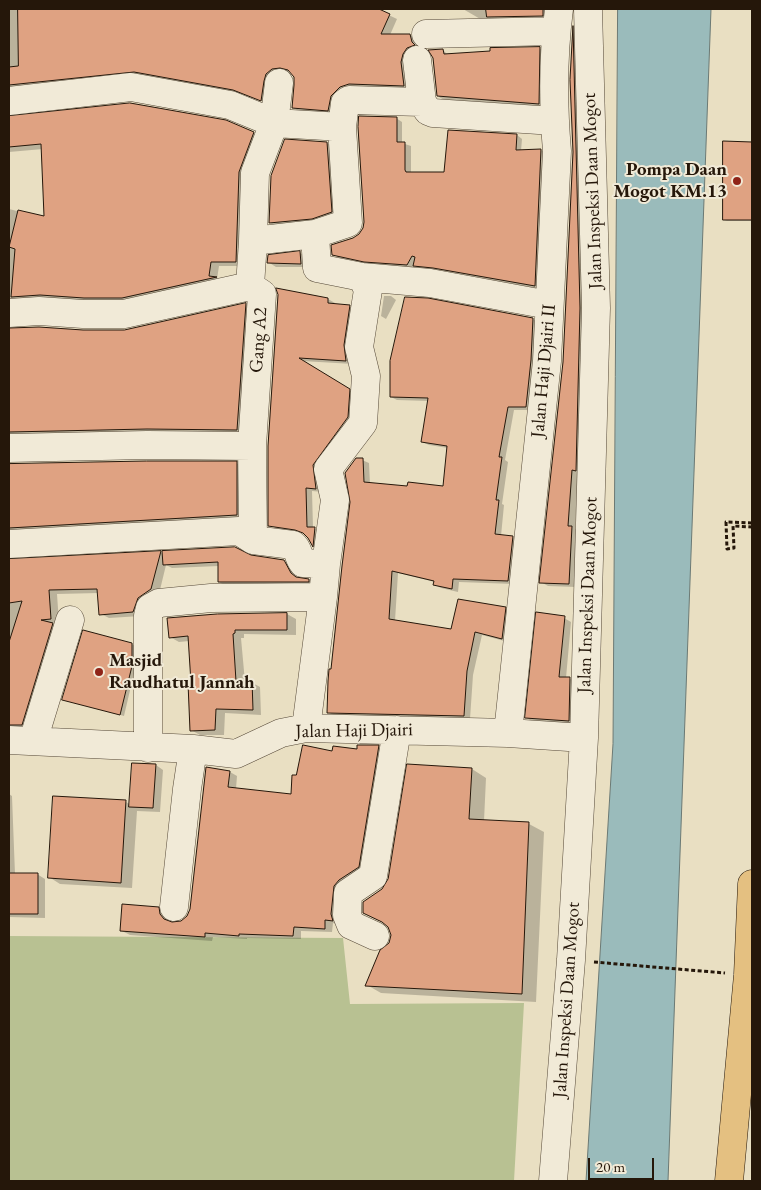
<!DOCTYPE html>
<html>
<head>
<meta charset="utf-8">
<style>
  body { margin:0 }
  #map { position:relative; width:761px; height:1190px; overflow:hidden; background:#e9dfc2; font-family:"EB Garamond",serif }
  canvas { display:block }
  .frame { position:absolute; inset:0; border:10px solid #25170a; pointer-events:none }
  .scale { position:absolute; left:588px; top:1158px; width:66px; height:22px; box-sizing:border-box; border:2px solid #25170a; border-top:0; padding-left:6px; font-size:15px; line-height:18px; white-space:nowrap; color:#25170a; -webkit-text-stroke:4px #f1ead7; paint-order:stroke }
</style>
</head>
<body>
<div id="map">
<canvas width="761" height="1190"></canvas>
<div class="frame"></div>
<div class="scale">20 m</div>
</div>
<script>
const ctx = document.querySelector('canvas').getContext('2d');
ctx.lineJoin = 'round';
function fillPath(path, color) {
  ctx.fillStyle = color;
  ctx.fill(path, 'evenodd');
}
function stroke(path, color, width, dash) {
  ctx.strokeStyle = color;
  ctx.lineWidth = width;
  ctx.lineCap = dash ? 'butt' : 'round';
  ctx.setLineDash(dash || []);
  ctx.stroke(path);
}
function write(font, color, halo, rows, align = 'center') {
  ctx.font = font + ' "EB Garamond",serif';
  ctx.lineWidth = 4;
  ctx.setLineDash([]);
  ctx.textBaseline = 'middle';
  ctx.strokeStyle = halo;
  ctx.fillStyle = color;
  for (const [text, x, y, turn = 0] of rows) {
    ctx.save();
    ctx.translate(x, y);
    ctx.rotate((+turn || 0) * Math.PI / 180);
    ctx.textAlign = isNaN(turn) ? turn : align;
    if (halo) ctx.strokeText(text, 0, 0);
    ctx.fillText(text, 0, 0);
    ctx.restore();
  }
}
const green = new Path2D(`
  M9 936 343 938 350 1004 524 1003 514 1181H9Z`);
const water = new Path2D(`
  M618 9H711L668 1181H586L613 744Z`);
const shadow = new Path2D(`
  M9 9H376L397 19 390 35H410L418 40 420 47 412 90 336 114 301 112 293 108 295 77 289 71 281 73 269 104 242 94 138 75 9 92Z
  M463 9H551L548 18 482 20Z
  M574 28 580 31 587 313 575 529 579 531 576 587 548 586 541 582 564 362 574 152 571 80Z
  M539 48 544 51 543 106 444 100 439 97 434 58 443 50 448 55Z
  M9 118 253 133 261 137 244 266H219L217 279 222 282 131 302 9 304V209L45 218 43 149 9 152Z
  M396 118 402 122V143L411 146V173H445L517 135 522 139 521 151 541 150 547 153 541 289 440 270 420 269 415 266 413 268 371 264 339 258 333 254 360 235 364 229Z
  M724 142 752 143V221H727L724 220Z
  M327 143 336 148 341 217 280 228 270 223Z
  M300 253 308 257V267H276L268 262Z
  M279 295 328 299 335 303 334 305 349 306 356 310 353 364 302 361 356 394 354 421 323 492 312 491 313 528 322 532 319 549 314 546 309 537 303 533 277 529 270 525Z
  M384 296H391L396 300 386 319 381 316Z
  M428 300 533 319 539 323 532 410H514L505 460 508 462 502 504 504 505 501 536 513 537 519 541 514 584 459 582 458 592 441 588 435 585V582L398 573 395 621 452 630 505 608 511 612 508 642 482 635 473 675 470 719 335 716 328 712 332 670 362 460 369 463 370 484 409 487H444L448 448 429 445 422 442 429 401 397 400 391 397Z
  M246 304 253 309 245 434 9 439V330L39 328 83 331H124Z
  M147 462 236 463 244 467 245 519 9 535V465Z
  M160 552 164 554 250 557 283 561 291 565 298 579 309 580 315 584 226 586 219 582V566L172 568 166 565 159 594 141 616 109 618 101 614 99 593 57 594 59 623H52L60 628 29 729 9 731V561Z
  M287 614 296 619V635L244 634V638H241L245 682H251L260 687 261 715 225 713 224 735H200L191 730 192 684 189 641 179 642 170 637Z
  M564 618 571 622 566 678 570 679 577 683 575 725 533 722 527 718Z
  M132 644 135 646V669L124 716 63 699Z
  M378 747 386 751 366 871 340 925 333 923 332 932 301 931V939L247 938V939L213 937 212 941 130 935 122 931 158 908 166 913 168 919 171 923 181 922 188 917 230 772 237 776 236 789 293 795 297 777 333 752Z
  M156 765 163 770 160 812 137 811 132 888 60 884 49 877 126 802 131 805Z
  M472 769 486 778 484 821 529 824 544 832 536 1002 381 993 367 985 390 944 392 935 387 925 364 913Z
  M9 794 12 796 15 874H37L45 879V918L9 917Z`);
const building = new Path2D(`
  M18 9H379L390 14 381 34H410L412 42 415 45 407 48 403 54 401 62 404 86 349 84 340 87 331 96 328 111 292 108 294 85V77L288 70 280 68 272 69 266 74 264 81 261 101 233 90 134 72 9 85V67L18 66Z
  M486 9H543V16L487 17Z
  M573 26 580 308 576 471 572 470 568 526H572L569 584 539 583 563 362 573 152 570 80Z
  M540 47 539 104 437 96 433 58 428 50 443 49 444 54 490 51V48Z
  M130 103 226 120 254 132 239 172 236 262H211L209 276 217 277 122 298H84L40 295 11 297 15 249 9 247 18 210 44 216 41 144 9 147V116Z
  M359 116 397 117V142H405V170L406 172H444L448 130 517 134 516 150 541 149 535 286 433 268 413 266 415 257 412 256 407 265 364 262 332 255 331 245 353 238 359 234 363 228 364 222 358 127Z
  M285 139 327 142 332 212 312 219 269 223 271 176Z
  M723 141 752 142V220H723Z
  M300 251 301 264 267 263 268 255Z
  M276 288 328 298V303L350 305 344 345 346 361 299 358 350 389 348 417 313 465 316 489 306 488 307 527H315L313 547 308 538 303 533 295 530 268 526V446L278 295Z
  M405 297 428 298 533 318 531 360 526 407H508L499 457H502L496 500H499L495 534 513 536 508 581 453 579 452 589 433 585 434 581 392 571 389 619 451 629 458 599 506 607 502 639 475 632 467 671 464 716 327 713 328 681 329 669H331L342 566 350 502 345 473 356 458H363L364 482 407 486 408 482 443 486 447 446 421 442 428 398 390 397V361Z
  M246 303 237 430 147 429 9 432V328L39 327 83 330H124Z
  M147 461H237V515L9 528V464Z
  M235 547 251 555 284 560 291 573 296 577 309 579V582H218V562L163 565 162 551Z
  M161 551 151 589 138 598 133 612 99 615 97 589 49 590 51 619 41 620 53 623 22 725H9V642L22 601 9 603V559Z
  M536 612 565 616 559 677H570L569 721 525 718Z
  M287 613V630H235V633L233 634 236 681 252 680 253 710 216 709 215 730 190 731 188 683H191L188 636 169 638 167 618 217 614Z
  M83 630 132 643V666L120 715 62 700Z
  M303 745 332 751 333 746 357 749V745H379L359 867 339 880 334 886 331 914 333 921 325 920V929L294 927 293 936 239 934V936L205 933V937L120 931 122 904 159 907 160 914 164 919 172 922 181 921 187 916 190 909 206 767 230 771 228 787 291 794 292 775H296Z
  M132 763 156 764 153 808 129 807Z
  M407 764 472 768 469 819 529 822 522 994 365 986 380 950 389 943 391 935 388 927 382 922 363 913V902L382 889 388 879Z
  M53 796 126 800 121 883 48 878Z
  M9 873H38V914H9Z`);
const path = new Path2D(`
  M752 523 726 522 727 549 734 548 733 526 752 527
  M594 962 725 973`);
const minor = new Path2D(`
  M426 34 556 31
  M417 60 422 102
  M9 101 131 87 230 105 274 123 342 127
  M315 234 317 268 362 277 368 290 359 347 366 376 363 423 328 469 335 500 326 564
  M253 241 255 173 274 123 279 83
  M362 277 430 283 549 305
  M9 313 39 311 83 314H124L250 286
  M9 448 147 445 252 446
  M9 544 239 531 253 540
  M306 728 323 597 326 564 303 563C298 558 299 549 293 545L253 540 252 446 262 294 250 286 253 241 315 234 348 223 342 127 345 103 349 100 422 102 428 111 433 113 554 121
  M508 733 547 361 557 151C553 104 553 55 559 9
  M9 740 193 749 236 754 281 733 306 728 508 733 584 738
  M33 741 70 620
  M148 748V616L150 608 159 603 211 598 323 597
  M174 907 187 789 193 749
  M375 936 351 925 347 915 348 893 373 876 397 730
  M553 1181 571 960 584 738 596 308 588 9`);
const highway = new Path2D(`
  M729 1181 748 975 752 884`);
const markers = [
  [737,181,5,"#8f2418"],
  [99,672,5,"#8f2418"]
];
const poiNames = [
  ["Pompa Daan",727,170],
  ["Mogot KM.13",727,192],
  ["Masjid",109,661,"left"],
  ["Raudhatul Jannah",109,683,"left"]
];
const streetNames = [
  ["Jalan Inspeksi Daan Mogot",593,191,-92],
  ["Gang A2",259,340,-86],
  ["Jalan Haji Djairi II",544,371,-85],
  ["Jalan Inspeksi Daan Mogot",588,595,-88],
  ["Jalan Haji Djairi",354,731,-1],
  ["Jalan Inspeksi Daan Mogot",567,1000,-86]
];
fillPath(green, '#b8c192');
fillPath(water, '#9abbbb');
stroke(water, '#6b7974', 1);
fillPath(shadow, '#0003');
fillPath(building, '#dfa282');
stroke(building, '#25170a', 1);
stroke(minor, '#564938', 29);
stroke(highway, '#25170a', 29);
stroke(path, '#25170a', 3, [4, 2.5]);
stroke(minor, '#f1ead7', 28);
stroke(highway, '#e4c081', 28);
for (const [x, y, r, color] of markers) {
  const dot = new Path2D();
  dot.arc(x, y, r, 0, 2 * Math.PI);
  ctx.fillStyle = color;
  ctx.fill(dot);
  stroke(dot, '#f1ead7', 2);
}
write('bold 19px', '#25170a', '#f1ead7', poiNames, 'right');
write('19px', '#25170a', '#f1ead7', streetNames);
</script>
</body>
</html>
